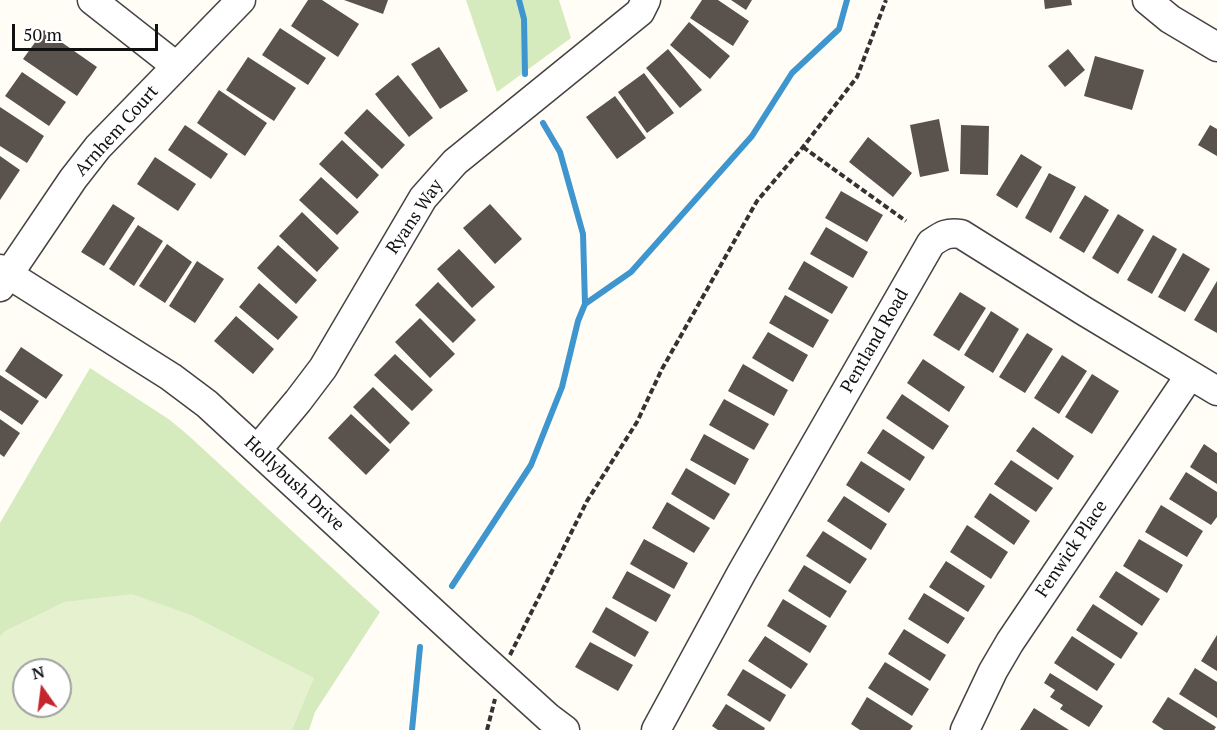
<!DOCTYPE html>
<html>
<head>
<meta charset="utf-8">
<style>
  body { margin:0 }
  #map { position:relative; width:1217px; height:730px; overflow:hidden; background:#fffdf5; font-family:"PT Serif",serif }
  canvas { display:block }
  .north { position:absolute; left:12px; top:658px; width:60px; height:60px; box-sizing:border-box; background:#fff; border:2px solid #a0a0a0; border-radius:50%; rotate:346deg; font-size:16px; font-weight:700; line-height:24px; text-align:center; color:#111 }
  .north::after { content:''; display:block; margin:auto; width:21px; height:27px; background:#c4262e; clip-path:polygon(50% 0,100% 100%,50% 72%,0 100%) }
  .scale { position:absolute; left:12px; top:24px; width:146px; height:27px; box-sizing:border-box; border:3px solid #111; border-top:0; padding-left:8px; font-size:18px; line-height:21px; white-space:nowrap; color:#111; -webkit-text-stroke:4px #fff; paint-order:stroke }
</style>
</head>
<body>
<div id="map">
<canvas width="1217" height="730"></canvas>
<div class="north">N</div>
<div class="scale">50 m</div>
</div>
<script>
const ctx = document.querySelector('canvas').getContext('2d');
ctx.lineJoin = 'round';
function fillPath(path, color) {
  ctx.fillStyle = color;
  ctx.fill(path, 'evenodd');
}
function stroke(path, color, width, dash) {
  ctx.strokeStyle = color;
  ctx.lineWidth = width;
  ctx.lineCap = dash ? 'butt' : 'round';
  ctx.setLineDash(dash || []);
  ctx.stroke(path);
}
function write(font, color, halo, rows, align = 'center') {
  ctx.font = font + ' "PT Serif",serif';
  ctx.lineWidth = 6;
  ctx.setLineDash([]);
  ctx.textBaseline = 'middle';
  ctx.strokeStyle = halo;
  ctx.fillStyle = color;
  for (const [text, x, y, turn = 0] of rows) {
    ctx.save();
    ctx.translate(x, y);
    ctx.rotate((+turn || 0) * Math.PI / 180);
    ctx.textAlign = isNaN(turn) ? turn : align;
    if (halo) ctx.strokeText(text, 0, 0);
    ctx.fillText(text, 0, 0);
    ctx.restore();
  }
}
const green = new Path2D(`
  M466 0H559L571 38 497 92Z
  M90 368 170 420 189 436 380 612 315 712 309 730H0V523ZM24 670H60V706H24Z`);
const pitch = new Path2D(`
  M132 594 191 615 314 678 292 730H0V636L5 631 64 602ZM24 670H60V706H24Z`);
const stream = new Path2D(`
  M519 0 524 19 525 74
  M585 304 631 272 752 136 792 73 839 29 847 0
  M452 586 531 465 562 387 578 321 585 304 583 234 560 152 543 123
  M412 730 420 647`);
const building = new Path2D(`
  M308 0H322L359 24 338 57 291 26Z
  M344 0H388L383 14Z
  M702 0H718L749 21 733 46 690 18Z
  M731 0H752L746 10Z
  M1044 0H1071L1072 5 1045 9Z
  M689 22 730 56 710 79 670 45Z
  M280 28 326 58 308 85 262 55Z
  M44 30 97 67 77 96 23 59Z
  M439 47 468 91 440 109 411 64Z
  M668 49 702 90 680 108 646 68Z
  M1068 49 1085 70 1065 87 1048 66Z
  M1095 56 1144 70 1132 110 1084 96Z
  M248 57 296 88 274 121 226 90Z
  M22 72 66 102 49 126 5 96Z
  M644 73 674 113 647 133 618 92Z
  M398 75 433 118 409 137 375 94Z
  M219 90 267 123 245 156 197 123Z
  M615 96 646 138 617 159 586 117Z
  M0 107 44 136 27 163 0 146Z
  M367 109 405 145 382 169 344 133Z
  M939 119 949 171 920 177 910 125Z
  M185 125 228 154 211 179 168 150Z
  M961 125 989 126 988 175 960 174Z
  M1210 125 1217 129V156L1198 145Z
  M868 137 912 173 893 197 849 162Z
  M342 140 379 175 357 199 319 164Z
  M1021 154 1042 167 1017 208 996 195Z
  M0 156 20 170 0 200Z
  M155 157 196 184 178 211 137 184Z
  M1049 173 1076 187 1051 233 1025 218Z
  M321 177 359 212 337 235 299 200Z
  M841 191 883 215 867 242 825 218Z
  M1085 195 1109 210 1084 253 1059 238Z
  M113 204 135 218 104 266 81 252Z
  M490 204 522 239 495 264 463 228Z
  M302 212 339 248 317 272 279 236Z
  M1118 214 1144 230 1118 274 1092 258Z
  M138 225 163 241 134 286 109 269Z
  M826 227 868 252 853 278 810 254Z
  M1153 235 1177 249 1152 294 1127 280Z
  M167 244 192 262 165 303 139 286Z
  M278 245 317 280 296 304 257 268Z
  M459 249 495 287 472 308 437 269Z
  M1183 253 1210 269 1185 312 1158 297Z
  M197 261 224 279 195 323 169 306Z
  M804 261 848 287 832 314 788 289Z
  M1217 281V333L1194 320Z
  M438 282 476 320 453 343 415 305Z
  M259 283 298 317 278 340 239 307Z
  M960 292 986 308 959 351 933 335Z
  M785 295 829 320 813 348 769 323Z
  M991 311 1019 329 993 373 964 355Z
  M236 316 274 349 253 374 214 341Z
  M420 318 455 354 430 378 395 342Z
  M768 332 808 355 793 382 752 358Z
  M1027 333 1053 349 1025 393 999 377Z
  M21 347 63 375 46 399 5 371Z
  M395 354 433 390 412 411 374 375Z
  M1062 355 1087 371 1059 414 1034 398Z
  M923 359 965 387 949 412 907 383Z
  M743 364 788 390 774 416 728 391Z
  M1092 374 1119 391 1092 434 1065 417Z
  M0 375 39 401 22 425 0 410Z
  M373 387 410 423 390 444 353 407Z
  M902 394 949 426 933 450 886 418Z
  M724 399 769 424 754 450 709 425Z
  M351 414 390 450 366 475 328 438Z
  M0 419 20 433 4 457 0 454Z
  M1033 427 1074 456 1058 480 1016 451Z
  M883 429 925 457 910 481 867 453Z
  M704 434 749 459 735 485 690 460Z
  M1204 444 1217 453V484L1190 467Z
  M1011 460 1053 488 1036 512 994 484Z
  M861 461 905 489 889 513 846 485Z
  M686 468 730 494 714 520 671 494Z
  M1186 472 1217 492V517L1211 525 1169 499Z
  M990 493 1030 521 1014 545 974 517Z
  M844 496 887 524 871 550 827 521Z
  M667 502 710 528 694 553 652 528Z
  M1161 505 1203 531 1187 557 1145 532Z
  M967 525 1008 552 991 579 950 552Z
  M823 531 867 559 850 584 806 556Z
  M644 539 688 563 674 589 630 564Z
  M1139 539 1183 565 1167 593 1123 566Z
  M946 561 985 586 968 612 929 587Z
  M804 565 847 591 830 618 788 591Z
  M627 571 671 595 656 622 612 598Z
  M1116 571 1160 599 1142 626 1099 597Z
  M924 593 965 618 948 644 908 619Z
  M783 599 827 626 810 653 767 626Z
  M1093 604 1138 633 1121 659 1076 630Z
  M606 607 649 632 635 657 592 632Z
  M904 629 946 655 930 681 888 654Z
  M1217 635V671L1201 661Z
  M765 636 808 664 791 689 748 661Z
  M1072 636 1115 664 1097 691 1054 663Z
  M590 642 633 665 618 691 575 667Z
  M885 662 929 689 912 716 868 688Z
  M1195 668 1217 682V718L1179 694Z
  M743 669 786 695 770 722 727 695Z
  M1050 673 1103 706 1089 727 1060 709 1063 705 1050 697 1055 690 1044 683Z
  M867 697 913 726 910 730H860L851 724Z
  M1168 697 1216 727 1214 730H1164L1152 722Z
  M726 704 765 728 764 730H718L712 726Z
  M1034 708 1069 730H1020Z`);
const path = new Path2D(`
  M803 147 906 221
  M510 655 587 501 637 422 662 369 757 201 803 147 857 77 886 0
  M487 730 495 699`);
const minor = new Path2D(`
  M92 0 176 66
  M1147 0 1170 19 1217 47
  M0 269 171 377 207 404 474 650 549 718 565 730
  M0 287 73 179 98 147 241 0
  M257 450 298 401 323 368 423 198 455 162 640 12 646 0
  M656 730 742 572 931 243C943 235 947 232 961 234L1084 311 1217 391
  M965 730 993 671 1010 642 1190 375`);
const streetNames = [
  ["Arnhem Court",117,131,-48],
  ["Ryans Way",415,217,-56],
  ["Pentland Road",875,341,-60],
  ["Hollybush Drive",294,484,43],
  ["Fenwick Place",1072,549,-56]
];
fillPath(green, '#d5ebbd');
fillPath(pitch, '#e6f2cf');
stroke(stream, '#3f96cf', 6);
fillPath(building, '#5a524d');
stroke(minor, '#444', 31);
stroke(path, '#333', 4, [6, 3]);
stroke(minor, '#fff', 28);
write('18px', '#111', '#fff', streetNames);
</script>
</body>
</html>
